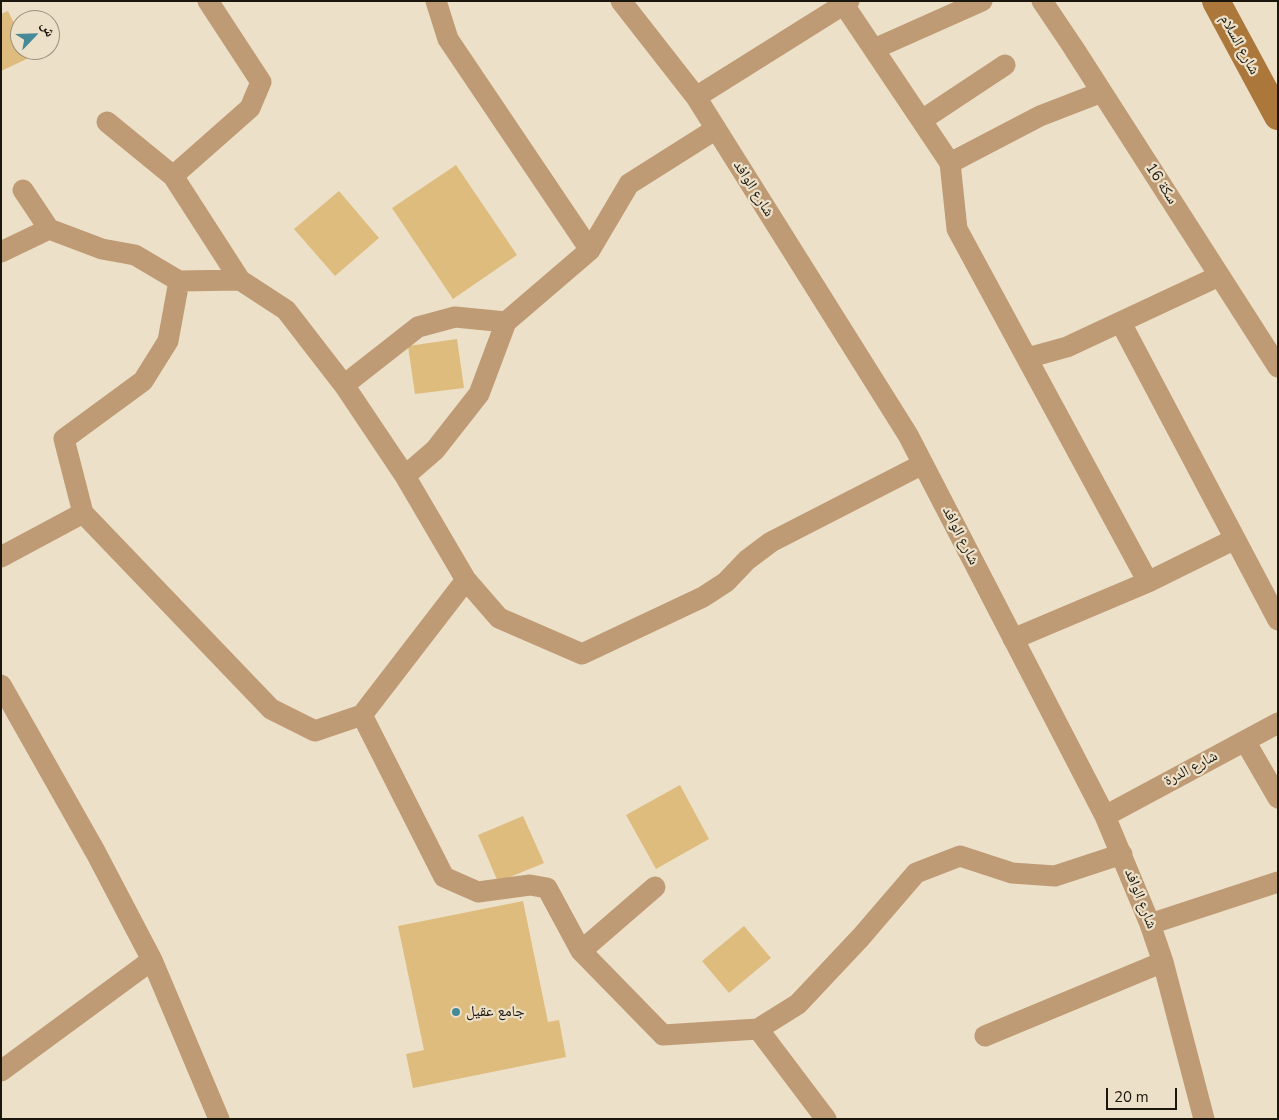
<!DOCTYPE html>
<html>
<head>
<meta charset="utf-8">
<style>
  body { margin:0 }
  #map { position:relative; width:1279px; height:1120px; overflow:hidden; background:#ede0c8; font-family:"Nunito Sans","Noto Naskh Arabic",sans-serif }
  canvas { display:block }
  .frame { position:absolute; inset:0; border:2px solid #1b170e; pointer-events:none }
  .north { position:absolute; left:10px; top:10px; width:50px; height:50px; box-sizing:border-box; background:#ede0c8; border:1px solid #99907e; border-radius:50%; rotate:66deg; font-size:14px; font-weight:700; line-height:20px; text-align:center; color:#1b170e }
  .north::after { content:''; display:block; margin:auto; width:18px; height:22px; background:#458a96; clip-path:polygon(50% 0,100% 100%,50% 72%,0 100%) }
  .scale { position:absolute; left:1106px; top:1088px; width:71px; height:22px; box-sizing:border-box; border:2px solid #1b170e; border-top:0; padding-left:6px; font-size:15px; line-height:18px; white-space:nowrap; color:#1b170e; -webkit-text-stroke:4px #ede0c8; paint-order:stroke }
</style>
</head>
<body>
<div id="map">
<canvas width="1279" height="1120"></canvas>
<div class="frame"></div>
<div class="north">ش</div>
<div class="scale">20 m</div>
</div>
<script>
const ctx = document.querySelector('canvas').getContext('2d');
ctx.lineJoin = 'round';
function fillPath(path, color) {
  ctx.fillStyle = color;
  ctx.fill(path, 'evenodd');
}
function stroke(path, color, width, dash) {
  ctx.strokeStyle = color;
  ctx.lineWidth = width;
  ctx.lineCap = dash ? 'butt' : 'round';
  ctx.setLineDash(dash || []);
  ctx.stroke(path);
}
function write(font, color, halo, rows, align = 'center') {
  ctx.font = font + ' "Nunito Sans","Noto Naskh Arabic",sans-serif';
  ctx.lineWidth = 4.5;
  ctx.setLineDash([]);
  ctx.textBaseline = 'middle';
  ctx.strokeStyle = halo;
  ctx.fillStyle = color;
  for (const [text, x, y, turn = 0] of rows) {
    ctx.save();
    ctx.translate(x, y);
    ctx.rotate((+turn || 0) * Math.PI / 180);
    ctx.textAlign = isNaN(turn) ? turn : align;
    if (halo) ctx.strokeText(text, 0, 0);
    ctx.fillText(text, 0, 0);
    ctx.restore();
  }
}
const building = new Path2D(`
  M8 11 20 35V50H27L31 57 1 71V14Z
  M456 165 517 255 453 299 392 208Z
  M339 191 379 238 335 276 294 229Z
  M457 339 464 388 415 394 408 346Z
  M680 785 709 839 656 869 626 815Z
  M523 816 544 863 498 882 478 835Z
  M523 901 548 1022 559 1020 566 1057 413 1088 406 1054 424 1050 398 926Z
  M744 926 771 958 729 993 702 961Z`);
const street = new Path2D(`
  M436 1 448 39 590 250
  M621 1 696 97 908 435 1105 816 1150 924 1163 962 1204 1119
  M1042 1 1073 47 1278 367
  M844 5 950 163 957 229 1148 582
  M874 49 982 1
  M696 97 849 1
  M922 120 1005 65
  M107 122 173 176 240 280 286 310 344 385 405 476 466 580 499 618 582 654 703 597 726 582 747 560 771 542 923 464
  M950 163 1040 116 1102 92
  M173 176 250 108 261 82 208 1
  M23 190 49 229 102 249 135 255 179 281 240 280
  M1 252 49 229
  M1121 323 1278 620
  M1027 358 1067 347 1219 276
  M344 385 418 327 455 317 506 322 590 250 629 184 716 129
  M405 476 435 450 479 394 506 322
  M83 513 271 709 315 731 362 715 466 580
  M1 557 83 513 64 439 143 381 168 341 179 281
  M1013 639 1148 582 1235 539
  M1 685 96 853 152 960 219 1119
  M362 715 444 877 478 892 530 885 547 888 581 951 663 1035 758 1029 798 1004 861 937 916 873 960 856 1012 873 1055 876 1122 854
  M1245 741 1278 798
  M1105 816 1278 723
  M1150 924 1278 882
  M581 951 655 887
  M758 1029 826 1119
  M985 1036 1163 962
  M1 1071 152 960`);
const secondary = new Path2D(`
  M1216 1 1278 116`);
const markers = [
  [456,1012,5,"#458a96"]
];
const streetNames = [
  ["شارع السلام",1239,45,61],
  ["سكة 16",1161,184,57],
  ["شارع الوافد",753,189,58],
  ["شارع الوافد",960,536,63],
  ["شارع الدرة",1191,769,-28],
  ["شارع الوافد",1140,899,68]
];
const poiNames = [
  ["جامع عقيل",466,1012]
];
fillPath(building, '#debc7e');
stroke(street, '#be9b75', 21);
stroke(secondary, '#ab773a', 28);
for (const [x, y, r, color] of markers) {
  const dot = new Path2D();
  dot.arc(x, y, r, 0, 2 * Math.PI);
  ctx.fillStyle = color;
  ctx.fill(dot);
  stroke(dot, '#ede0c8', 2);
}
write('15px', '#1b170e', '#ede0c8', streetNames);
write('15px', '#1b170e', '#ede0c8', poiNames, 'left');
</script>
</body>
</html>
